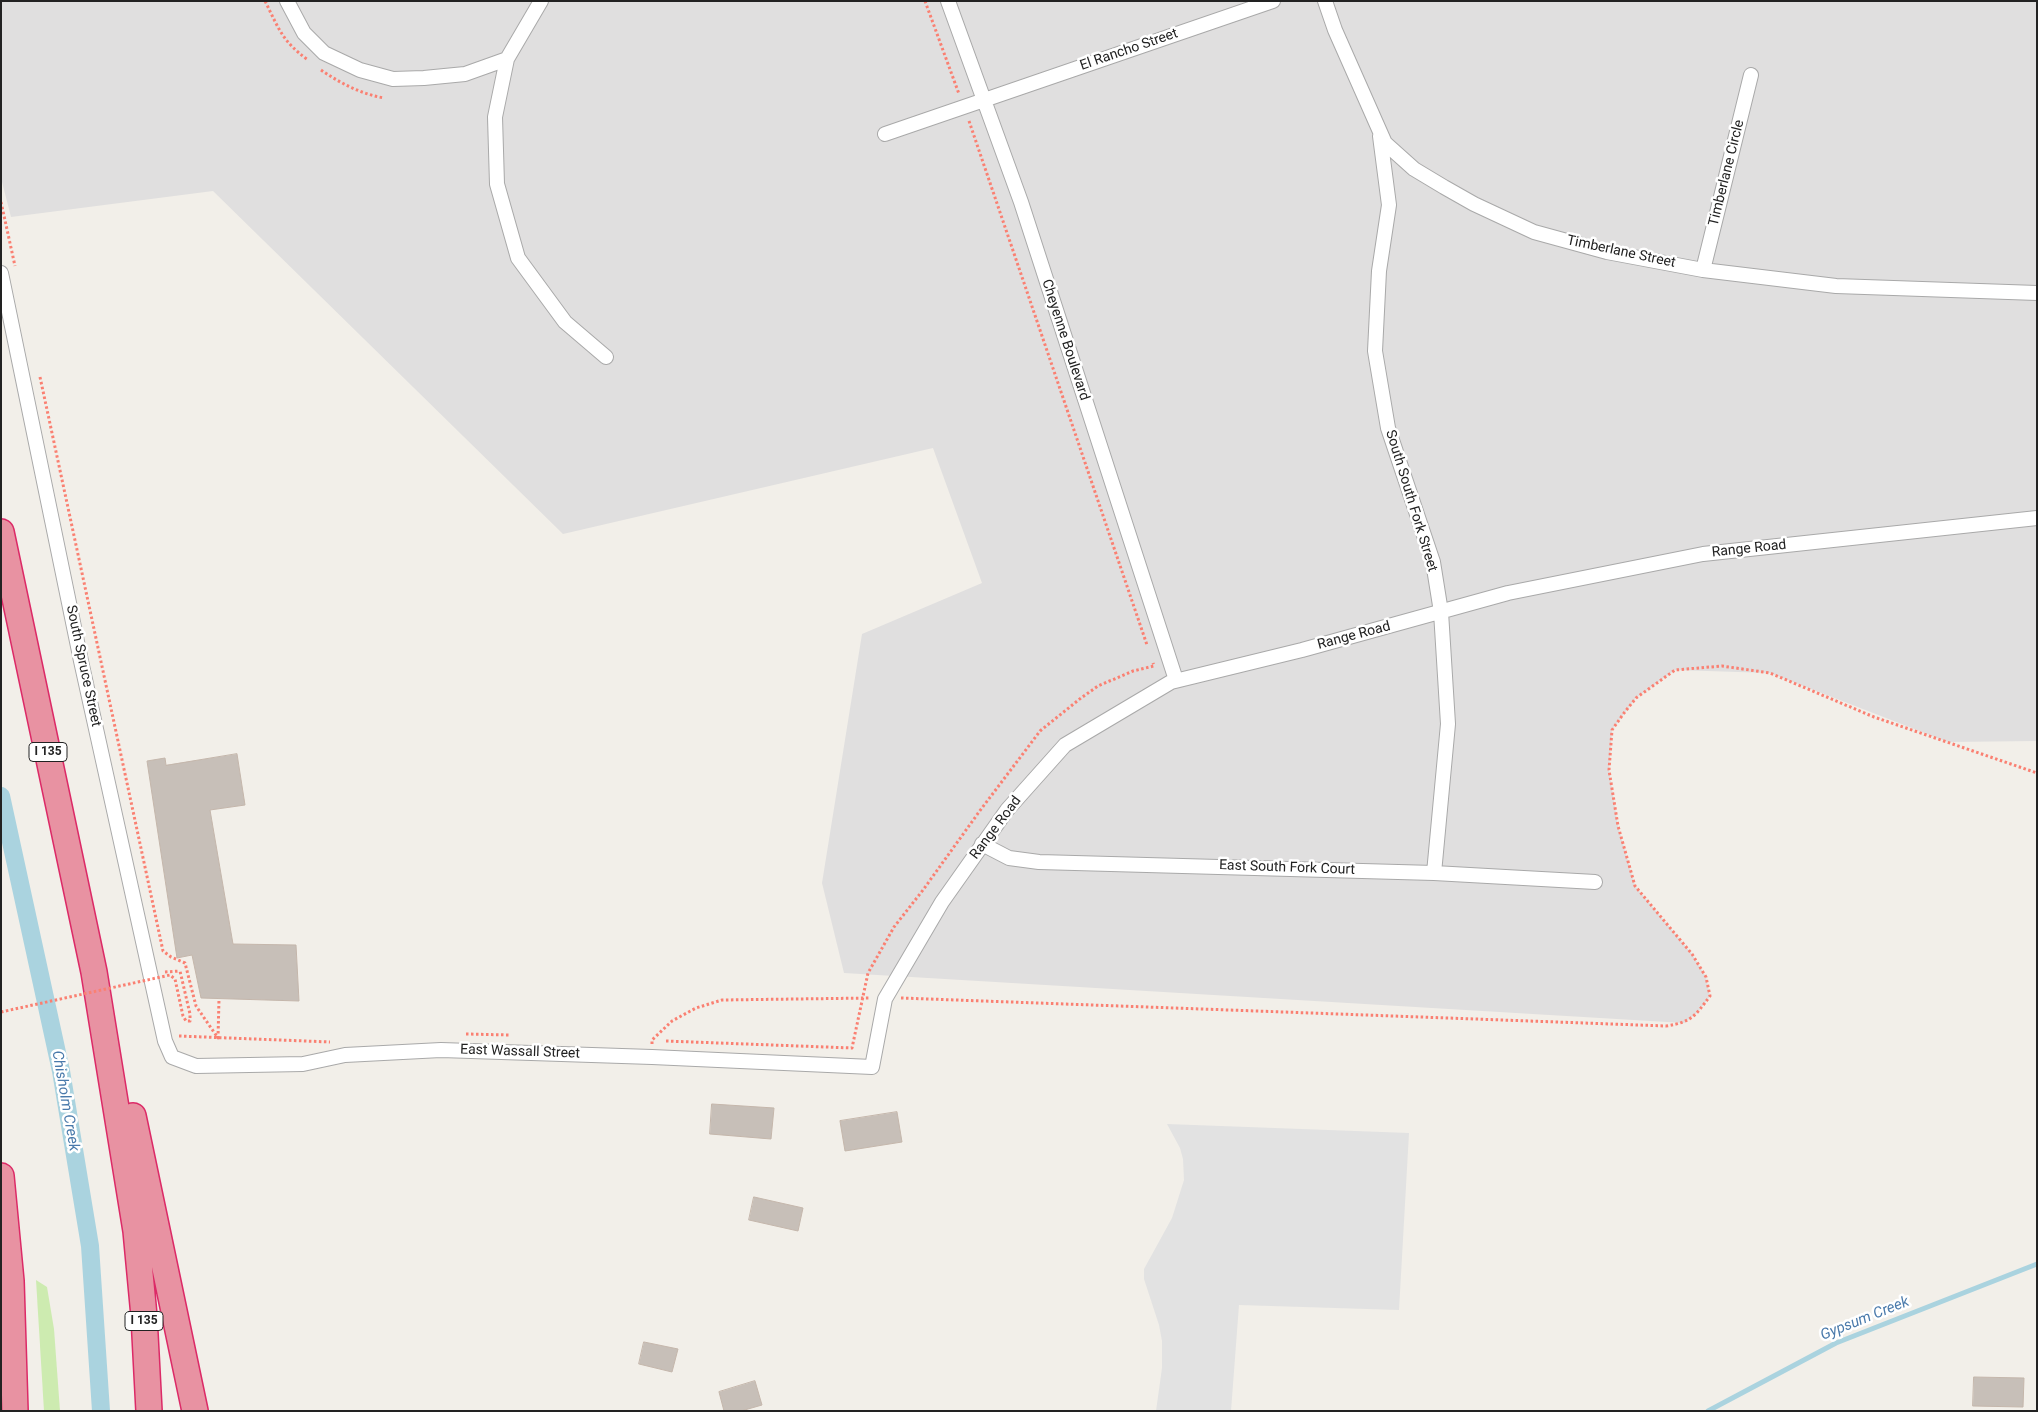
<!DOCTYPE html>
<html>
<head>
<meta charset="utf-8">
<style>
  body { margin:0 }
  #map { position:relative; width:2038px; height:1412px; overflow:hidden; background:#f2efe9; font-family:Roboto,sans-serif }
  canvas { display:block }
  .frame { position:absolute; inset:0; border:2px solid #222; pointer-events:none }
</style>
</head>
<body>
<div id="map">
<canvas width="2038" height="1412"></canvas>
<div class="frame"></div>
</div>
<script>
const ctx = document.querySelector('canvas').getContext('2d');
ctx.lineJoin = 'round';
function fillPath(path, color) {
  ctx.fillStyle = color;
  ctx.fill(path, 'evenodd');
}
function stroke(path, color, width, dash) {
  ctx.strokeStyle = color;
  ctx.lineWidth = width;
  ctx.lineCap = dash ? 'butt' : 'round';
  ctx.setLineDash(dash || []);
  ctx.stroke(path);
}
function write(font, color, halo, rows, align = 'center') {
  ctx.font = font + ' Roboto,sans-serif';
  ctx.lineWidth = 5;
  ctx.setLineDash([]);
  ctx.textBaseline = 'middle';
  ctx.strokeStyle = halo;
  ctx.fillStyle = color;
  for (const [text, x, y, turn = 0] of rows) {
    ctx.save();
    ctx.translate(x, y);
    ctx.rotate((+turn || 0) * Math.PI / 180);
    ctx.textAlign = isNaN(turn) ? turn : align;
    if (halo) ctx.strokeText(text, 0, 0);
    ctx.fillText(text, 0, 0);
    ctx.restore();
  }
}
const residential = new Path2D(`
  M1 1H2037V741L1948 742 1770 673 1675 670 1636 698 1612 730 1609 770 1618 826 1635 886 1692 954 1706 977 1710 996 1698 1012 1684 1023 844 973 822 883 862 634 982 583 933 448 563 534 213 191 11 217 1 178Z`);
const grass = new Path2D(`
  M36 1280 47 1287 54 1329 60 1411H44Z`);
const parking = new Path2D(`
  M1167 1124 1409 1133 1399 1310 1239 1305 1231 1411H1156L1162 1368V1341L1159 1325 1144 1279V1269L1172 1218 1184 1180 1183 1159 1180 1148Z`);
const stream = new Path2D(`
  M1708 1411 1836 1343 2037 1264`);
const canal = new Path2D(`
  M1 796 61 1071 90 1246 101 1411`);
const building = new Path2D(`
  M237 754 245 805 210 810 233 944 296 945 299 1001 201 998 192 955 177 958 147 761 165 758 166 765Z
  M712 1104 774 1108 771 1139 710 1134Z
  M897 1112 902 1142 845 1151 840 1121Z
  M754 1197 803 1208 798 1231 749 1220Z
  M644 1342 678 1349 672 1372 639 1364Z
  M1974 1377 2024 1378 2023 1407 1973 1406Z
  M755 1381 762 1405 741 1411H724L719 1392Z`);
const path = new Path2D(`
  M265 1C279 29 282 41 308 60
  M925 1 959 94
  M321 70C340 83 361 94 384 98
  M969 121 1147 645
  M1 202 15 266
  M40 377 163 951 171 957 185 963 196 1006 218 1038 219 999
  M165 972 180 971
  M901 998 1666 1026C1692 1022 1695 1016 1710 996L1706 977 1692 954 1635 886 1618 826 1609 770 1612 730 1624 713 1636 698 1675 670 1722 666 1770 673 1874 717 2037 773
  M466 1034 509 1035
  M179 1036 330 1042
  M666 1041 852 1048 868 973 894 927 923 890 979 812 1040 731 1081 698 1098 686 1133 671 1154 666 1153 663
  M652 1044V1040L672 1021 696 1008 722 1000 870 998`);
const street = new Path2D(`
  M287 1 304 33 324 53 360 70 393 79 424 78 465 74 507 59 541 1
  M948 1 1021 202 1176 680
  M1325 1 1335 30 1385 143 1414 169 1444 187 1474 204 1534 232 1607 252 1703 270 1836 286 2037 293
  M507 59 495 117 497 184 518 258 565 322 606 357
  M885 134 1273 1
  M1380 136 1389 205 1379 271 1375 351 1388 428 1433 562 1441 612 1448 724 1434 873
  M1703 270 1751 75
  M1 273 81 661 165 1041 172 1057 196 1066 303 1064 345 1055 441 1050 652 1057 872 1067 885 999 942 902 1007 810 1065 745 1171 682 1302 650 1508 593 1703 554 2037 518
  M982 844 1009 858 1039 862 1434 873 1595 882`);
const highway = new Path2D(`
  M1 532 94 972 136 1231 144 1316 149 1411
  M133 1116 195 1411
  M1 1176 11 1281 15 1411`);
const pathBridge = new Path2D(`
  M1 1012 170 975 175 979 183 1016 186 1021H190V1014L180 971`);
const shields = [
  [48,752,38],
  [144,1321,38]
];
const shieldNames = [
  ["I 135",48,752],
  ["I 135",144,1321]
];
const streetNames = [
  ["El Rancho Street",1129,50,-19],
  ["Timberlane Circle",1727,173,-76],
  ["Timberlane Street",1621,252,12],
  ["Cheyenne Boulevard",1065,340,72],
  ["South South Fork Street",1411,501,73],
  ["Range Road",1749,549,-6],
  ["Range Road",1354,636,-15],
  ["South Spruce Street",83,666,78],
  ["Range Road",996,828,-53],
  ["East South Fork Court",1287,868,2],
  ["East Wassall Street",520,1052,2]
];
const waterNames = [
  ["Chisholm Creek",65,1101,80],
  ["Gypsum Creek",1865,1319,-22]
];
fillPath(residential, '#e0dfdf');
fillPath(grass, '#cdebb0');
fillPath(parking, '#e2e2e2');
stroke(stream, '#aad3df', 5);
stroke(canal, '#aad3df', 18);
fillPath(building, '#c7bfb8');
stroke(building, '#c4b6ab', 1);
stroke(street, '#a9a9a9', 16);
stroke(highway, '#dc2a67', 28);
stroke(path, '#fa8072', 3, [2.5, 2.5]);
stroke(street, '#fff', 14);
stroke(highway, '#e892a2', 25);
stroke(pathBridge, '#fa8072', 3, [2.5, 2.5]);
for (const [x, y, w] of shields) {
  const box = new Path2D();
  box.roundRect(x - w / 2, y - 9.5, w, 19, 4);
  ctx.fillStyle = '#fff';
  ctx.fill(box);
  stroke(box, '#222', 1);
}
write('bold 12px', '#222', null, shieldNames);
write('14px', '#222', '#fff', streetNames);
write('italic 15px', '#4a7aab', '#fff', waterNames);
</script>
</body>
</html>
